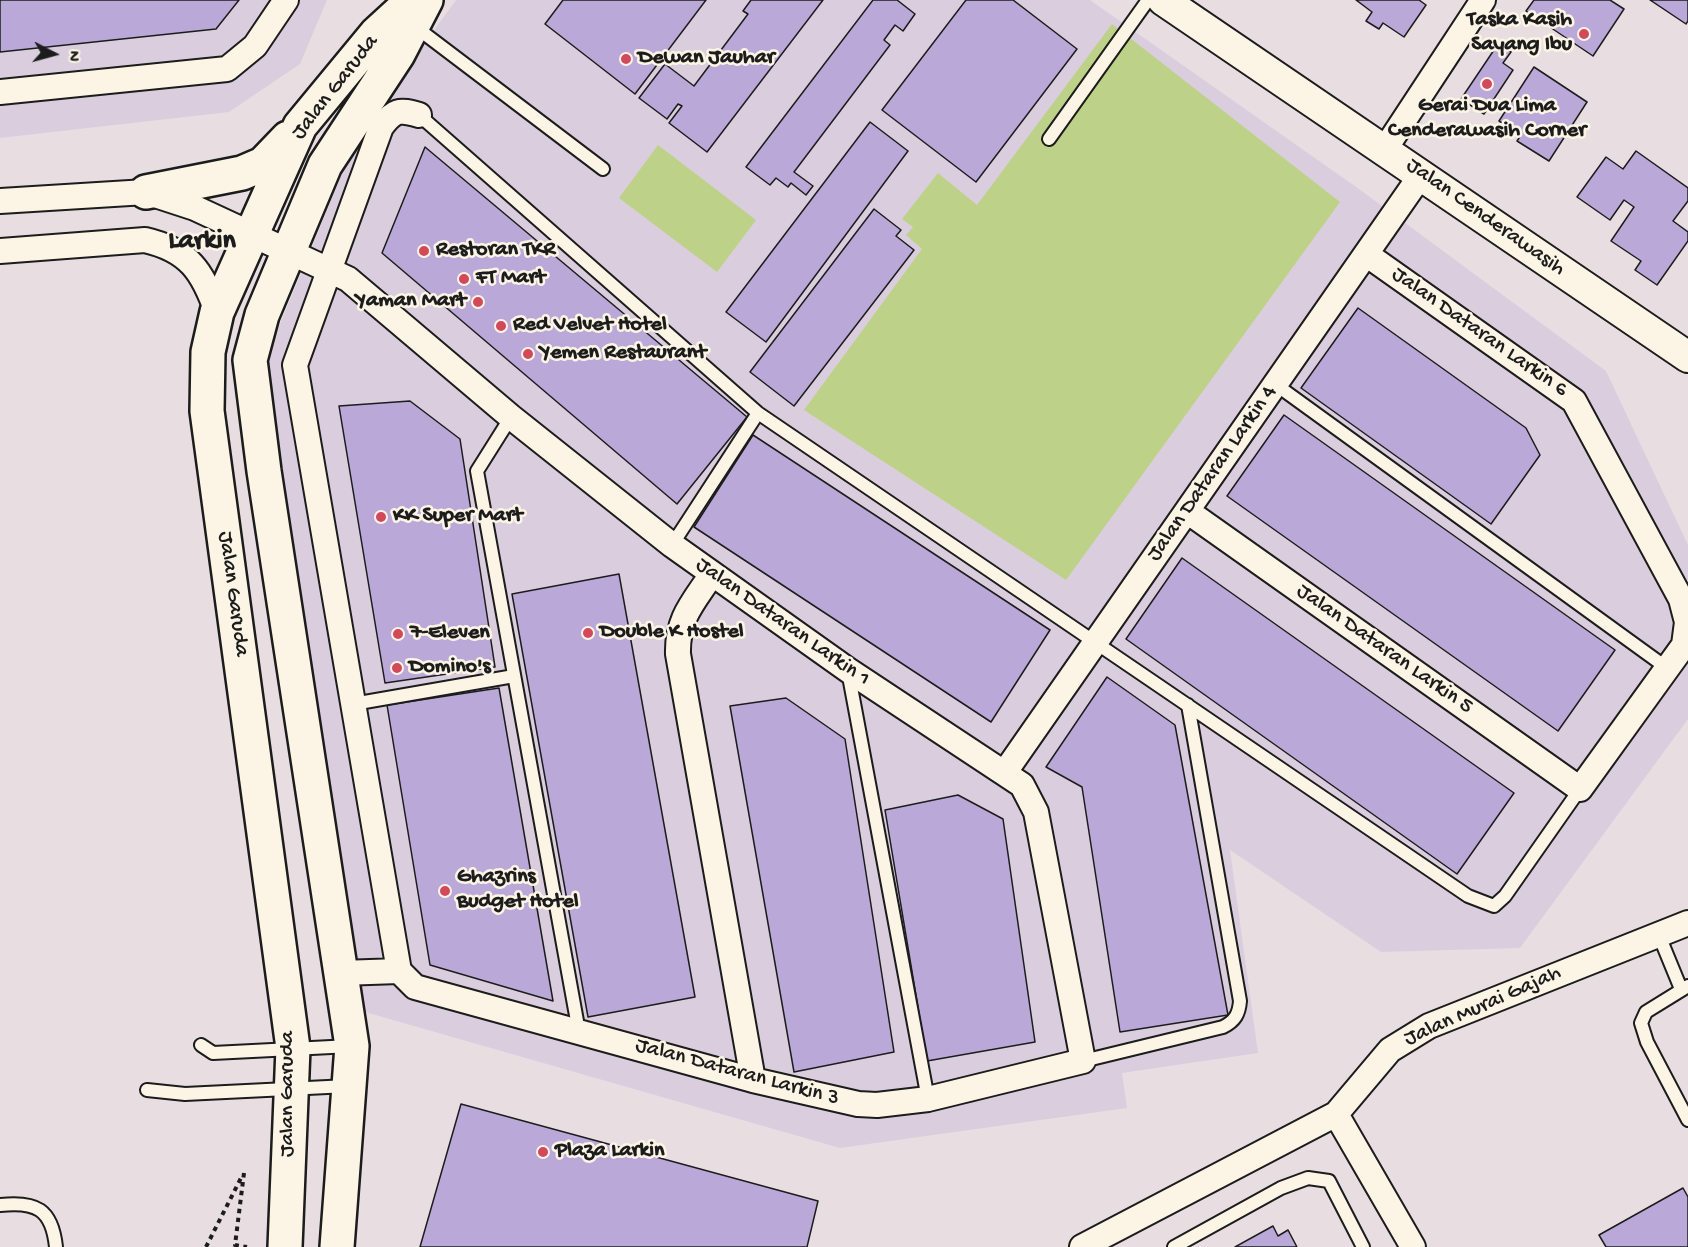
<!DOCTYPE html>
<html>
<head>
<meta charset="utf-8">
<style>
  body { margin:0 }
  #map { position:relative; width:1688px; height:1247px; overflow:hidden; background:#e8dee1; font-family:"Gochi Hand",sans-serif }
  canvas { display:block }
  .north { position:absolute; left:24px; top:24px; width:60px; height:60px; -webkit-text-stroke:4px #fcf5e5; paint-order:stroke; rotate:96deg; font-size:16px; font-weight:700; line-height:24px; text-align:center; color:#1c1c1c }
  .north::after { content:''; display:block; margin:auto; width:21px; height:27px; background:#1c1c1c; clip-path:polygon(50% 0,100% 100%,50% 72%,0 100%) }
</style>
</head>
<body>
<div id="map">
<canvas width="1688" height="1247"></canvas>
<div class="north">N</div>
</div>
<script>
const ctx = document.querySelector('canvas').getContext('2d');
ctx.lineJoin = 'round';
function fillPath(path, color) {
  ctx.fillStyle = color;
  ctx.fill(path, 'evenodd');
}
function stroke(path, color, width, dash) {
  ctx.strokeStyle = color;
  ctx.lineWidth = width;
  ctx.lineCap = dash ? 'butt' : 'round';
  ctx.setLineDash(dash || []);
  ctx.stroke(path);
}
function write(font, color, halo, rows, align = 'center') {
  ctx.font = font + ' "Gochi Hand",sans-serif';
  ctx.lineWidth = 5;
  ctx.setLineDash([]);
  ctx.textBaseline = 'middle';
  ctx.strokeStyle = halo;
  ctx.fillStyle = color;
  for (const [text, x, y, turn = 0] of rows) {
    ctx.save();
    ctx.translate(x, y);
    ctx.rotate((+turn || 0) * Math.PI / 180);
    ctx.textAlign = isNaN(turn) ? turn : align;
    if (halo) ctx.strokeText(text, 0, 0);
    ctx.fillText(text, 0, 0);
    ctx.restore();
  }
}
const built = new Path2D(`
  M0 0H327L300 64 229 112 0 138Z
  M456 0H1090L1359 189 1606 371 1688 545V719L1520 948 1381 952 1230 850 1258 1053 1122 1073 1127 1108 840 1148 358 1010 266 358 358 135Z`);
const green = new Path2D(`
  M1112 24 1340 202 1066 580 804 410 922 249 906 235 913 227 902 219 938 173 977 205Z
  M658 145 756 220 717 272 619 198Z`);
const building = new Path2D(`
  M0 0H239L216 29 0 52Z
  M563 0H706L635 94 545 24Z
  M751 0H823L707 152 669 123 682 106 678 104 667 119 639 98 665 64 694 86 748 14 743 11Z
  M873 0H897L915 14 903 31 895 25 884 40 890 45 794 172 813 186 806 195 791 183 788 187 776 178 770 185 746 167Z
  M966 0H1013L1077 49 976 182 882 110Z
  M1356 0H1419L1426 5 1404 37 1383 23 1379 29 1366 21 1372 12Z
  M1534 0H1610L1624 9 1593 56 1526 11Z
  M1650 0H1688V21L1686 24Z
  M1498 44 1511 52 1503 63 1513 70 1484 114 1461 99Z
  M1534 67 1587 102 1549 161 1517 141 1521 135 1499 121Z
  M870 122 908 151 766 342 726 312Z
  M425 147 747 417 677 504 382 253Z
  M1636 151 1688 188V201L1673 221 1688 232V241L1657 285 1635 270 1641 261 1611 241 1634 207 1624 200 1610 220 1577 197 1606 157 1623 169Z
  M874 209 901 230 896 236 914 250 794 406 750 372Z
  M1358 308 1526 428 1540 455 1491 524 1301 388Z
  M410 401 460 439 495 667 385 683 339 406Z
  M1284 415 1615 650 1558 731 1227 496Z
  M753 435 1050 630 991 722 694 527Z
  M1182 558 1514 793 1457 874 1126 639Z
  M619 574 695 997 588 1017 512 594Z
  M1107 677 1175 725 1228 1015 1120 1032 1082 787 1046 767Z
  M499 688 553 1001 430 965 387 705Z
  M786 698 845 739 894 1052 794 1072 730 706Z
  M958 795 1003 819 1035 1042 927 1061 885 810Z
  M461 1104 818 1201 807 1247H420Z
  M1683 1188 1688 1197V1247H1606L1599 1235Z
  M1273 1226 1278 1236 1288 1230 1297 1247H1235Z`);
const path = new Path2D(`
  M244 1173 235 1245 247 1247
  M206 1247 242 1176`);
const service = new Path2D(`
  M413 25 603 169
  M419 115 758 413 1468 896 1494 906 1505 896 1580 789
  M1049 139 1148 0
  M1275 384 1667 668
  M511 417 477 471 579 1032
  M672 545 758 413
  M848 671 928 1099
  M353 704 514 676
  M1658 933 1681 989
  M1688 986 1646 1012 1641 1023 1647 1042 1688 1120
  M201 1045 213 1053 351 1046
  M1083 1061 1223 1027C1235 1021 1239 1014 1240 1001L1188 705
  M147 1090 185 1094 348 1086
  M0 1205C36 1201 52 1209 56 1247
  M1174 1247 1281 1188 1308 1178 1329 1181 1363 1247`);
const minor = new Path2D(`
  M0 92 227 69 255 46 286 0
  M1385 149 1483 0
  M0 201 146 192 195 208 348 279 511 417 672 545 848 670 1022 785 1036 812 1083 1061 928 1099 877 1105 858 1104 753 1080 415 987 399 971
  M0 251 145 240C189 250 203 272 217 312
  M1187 511 1580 789 1684 645 1687 622 1681 599 1574 401 1366 254
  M712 574C693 603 677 618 678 654L753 1080
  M1005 772 1421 175
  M399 971 295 365 381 127C394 110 399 109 419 115
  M341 973 399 971
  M1336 1114 1413 1247
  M1082 1247 1336 1114 1390 1050 1429 1026 1688 923`);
const tertiary = new Path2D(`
  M1163 0 1688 357`);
const primary = new Path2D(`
  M146 192 242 173 263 164 288 138
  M285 1247 293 1048 207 411 208 352 217 312 300 126 376 34 413 0
  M337 1247 352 1046 264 471 250 360 262 315 325 165 398 54 426 0`);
const markers = [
  [1584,34,6,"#d1495b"],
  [626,59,6,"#d1495b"],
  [1487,84,6,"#d1495b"],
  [424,251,6,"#d1495b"],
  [464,279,6,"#d1495b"],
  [478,302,6,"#d1495b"],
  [501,326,6,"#d1495b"],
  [528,354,6,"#d1495b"],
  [381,517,6,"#d1495b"],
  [588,633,6,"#d1495b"],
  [398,634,6,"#d1495b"],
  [397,668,6,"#d1495b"],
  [445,891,6,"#d1495b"],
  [543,1152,6,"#d1495b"]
];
const poiNames = [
  ["Taska Kasih",1572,21,"right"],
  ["Sayang Ibu",1572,46,"right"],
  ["Dewan Jauhar",638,59],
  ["Gerai Dua Lima",1487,107,"center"],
  ["Cenderawasih Corner",1487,132,"center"],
  ["Restoran TKR",436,251],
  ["FT Mart",476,279],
  ["Yaman Mart",466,302,"right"],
  ["Red Velvet Hotel",513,326],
  ["Yemen Restaurant",540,354],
  ["KK Super Mart",393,517],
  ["Double K Hostel",600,633],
  ["7-Eleven",410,634],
  ["Domino's",409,668],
  ["Ghazrins",457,878],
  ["Budget Hotel",457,903],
  ["Plaza Larkin",555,1152]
];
const streetNames = [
  ["Jalan Garuda",336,88,-52],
  ["Jalan Cenderawasih",1485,218,35],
  ["Jalan Dataran Larkin 6",1479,333,35],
  ["Jalan Dataran Larkin 4",1213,474,-55],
  ["Jalan Garuda",232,594,82],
  ["Jalan Dataran Larkin 1",782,623,35],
  ["Jalan Dataran Larkin 5",1384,650,35],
  ["Jalan Murai Gajah",1483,1007,-24],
  ["Jalan Dataran Larkin 3",737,1073,15],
  ["Jalan Garuda",289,1094,-90]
];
const districtNames = [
  ["Larkin",202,243]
];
fillPath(built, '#dacede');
fillPath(green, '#bdd288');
fillPath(building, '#baa8d8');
stroke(building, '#1c1c1c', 1.5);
stroke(service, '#1c1c1c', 16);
stroke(minor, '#1c1c1c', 28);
stroke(tertiary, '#1c1c1c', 34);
stroke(primary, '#1c1c1c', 38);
stroke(path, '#1c1c1c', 4, [4.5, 4.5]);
stroke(service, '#fcf5e5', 12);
stroke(minor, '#fcf5e5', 24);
stroke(tertiary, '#fcf5e5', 30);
stroke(primary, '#fcf5e5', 33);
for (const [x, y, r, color] of markers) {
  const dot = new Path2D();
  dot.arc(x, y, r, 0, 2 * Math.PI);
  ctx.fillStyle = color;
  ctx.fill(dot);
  stroke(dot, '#fcf5e5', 2);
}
write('bold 22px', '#1c1c1c', '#fcf5e5', poiNames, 'left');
write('22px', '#1c1c1c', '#fcf5e5', streetNames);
write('bold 28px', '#1c1c1c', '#fcf5e5', districtNames);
</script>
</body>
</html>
